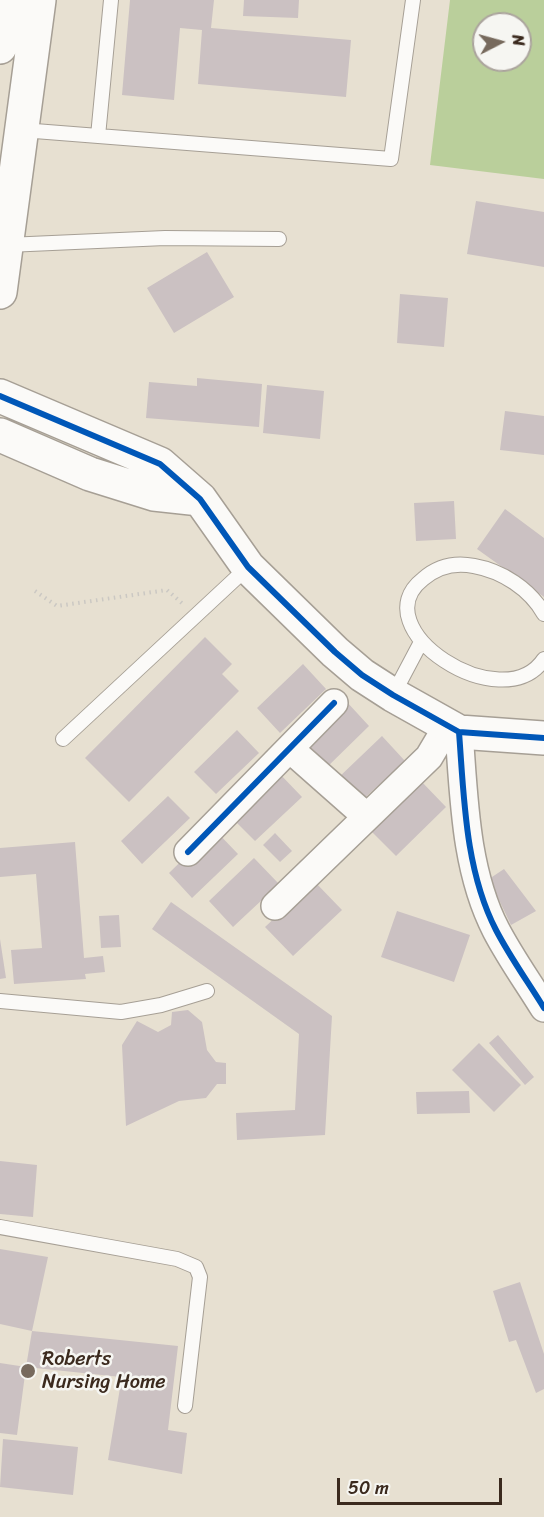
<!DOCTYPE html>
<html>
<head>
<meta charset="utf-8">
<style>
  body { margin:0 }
  #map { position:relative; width:544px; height:1517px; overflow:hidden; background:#e7e0d1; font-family:Sriracha,sans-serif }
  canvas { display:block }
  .north { position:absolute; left:472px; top:12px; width:60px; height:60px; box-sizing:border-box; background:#f6f6f2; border:2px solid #aba49d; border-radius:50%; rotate:84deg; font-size:16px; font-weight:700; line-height:24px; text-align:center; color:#3b2a1e }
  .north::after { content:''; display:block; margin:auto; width:21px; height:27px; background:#776a5d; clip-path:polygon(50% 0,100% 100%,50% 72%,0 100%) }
  .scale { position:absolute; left:337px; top:1478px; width:165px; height:27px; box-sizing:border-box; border:3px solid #3b2a1e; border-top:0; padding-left:8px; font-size:18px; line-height:21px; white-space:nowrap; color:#3b2a1e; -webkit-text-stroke:4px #f6f6f2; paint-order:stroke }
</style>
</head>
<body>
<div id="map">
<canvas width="544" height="1517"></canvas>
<div class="north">N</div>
<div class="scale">50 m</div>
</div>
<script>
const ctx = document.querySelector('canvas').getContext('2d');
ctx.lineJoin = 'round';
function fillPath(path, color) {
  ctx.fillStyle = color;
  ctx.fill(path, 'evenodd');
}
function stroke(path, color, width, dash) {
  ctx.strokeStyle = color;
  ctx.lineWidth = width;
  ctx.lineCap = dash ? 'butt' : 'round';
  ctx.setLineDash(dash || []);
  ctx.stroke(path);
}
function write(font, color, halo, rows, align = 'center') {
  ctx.font = font + ' Sriracha,sans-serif';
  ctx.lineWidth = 5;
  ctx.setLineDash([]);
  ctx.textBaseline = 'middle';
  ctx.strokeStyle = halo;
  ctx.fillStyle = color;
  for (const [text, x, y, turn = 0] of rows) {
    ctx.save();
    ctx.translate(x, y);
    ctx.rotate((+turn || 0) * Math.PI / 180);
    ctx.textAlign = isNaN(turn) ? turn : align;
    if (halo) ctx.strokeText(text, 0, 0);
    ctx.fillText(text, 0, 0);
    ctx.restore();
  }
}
const green = new Path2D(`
  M450 0H544V179L430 165ZM484 24H520V60H484Z`);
const building = new Path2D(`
  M130 0H214L211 28 351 40 346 97 198 84 202 30 180 28 174 100 122 95Z
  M244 0H299L298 18 243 16Z
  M476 201 544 212V267L467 254Z
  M207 252 234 297 174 333 147 288Z
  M400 294 448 298 444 347 397 343Z
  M197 378 262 384 259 427 146 418 149 382 197 386Z
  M267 385 324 391 320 439 263 433Z
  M505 411 544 416V455L500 450Z
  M454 501 456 539 416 541 414 503Z
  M505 509 544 538V597L477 549Z
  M205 637 232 664 222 674 239 691 129 802 85 758Z
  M303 664 326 689 280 733 257 708Z
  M346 701 369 726 322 772 298 747Z
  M237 730 259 753 216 794 194 772Z
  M382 736 405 761 359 803 337 779Z
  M278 772 302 797 255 841 231 817Z
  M420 780 446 807 396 856 370 830Z
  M168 796 190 818 142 864 121 841Z
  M214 829 238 854 192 898 169 873Z
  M275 833 292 851 280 862 263 845Z
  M75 842 84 958 103 956 105 972 85 974 86 979 14 984 11 950 42 948 36 874 0 877V848Z
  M254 858 279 884 233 927 209 901Z
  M504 869 536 911 511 925 489 879Z
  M314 881 342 910 293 956 265 927Z
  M171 902 332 1016 325 1135 237 1140 236 1113 295 1110 299 1034 152 929Z
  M397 911 470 935 454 982 381 957Z
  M119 915 121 947 101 948 99 916Z
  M0 939 6 978 0 979Z
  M188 1010 202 1022 207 1050 216 1062 226 1063V1084H217L206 1098 179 1101 126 1126 122 1045 137 1021 158 1032 171 1025 172 1012Z
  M498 1035 534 1077 525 1085 489 1043Z
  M479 1043 521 1085 494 1112 452 1070Z
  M469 1091 470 1113 417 1114 416 1092Z
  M0 1161 37 1165 33 1217 0 1214Z
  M0 1249 48 1257 32 1331 178 1346 168 1430 187 1433 182 1474 108 1460 121 1382 139 1384 140 1379 26 1367 32 1331 0 1324Z
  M520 1282 544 1354V1389L536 1393 516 1340 509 1342 493 1291Z
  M0 1363 26 1367 17 1435 0 1433Z
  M3 1439 78 1447 73 1495 0 1487Z`);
const path = new Path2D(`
  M35 591 57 606 167 590 184 605`);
const service = new Path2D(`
  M22 130 391 159 413 0
  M98 136 111 0
  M7 245 165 238 279 239
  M544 614C530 589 502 571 474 566 454 562 438 566 423 579 360 628 503 721 544 659
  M393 695 421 642
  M63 739 248 567
  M0 1001 121 1012 161 1005 207 991
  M0 1227 177 1259 196 1267 200 1277 185 1406`);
const minor = new Path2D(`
  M459 732C464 797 465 870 496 930 510 957 528 982 544 1008
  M290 749 367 817
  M188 852 334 703
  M275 906 429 757 448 725`);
const tertiary = new Path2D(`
  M0 396 160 464 200 499 248 567 335 652 362 675 393 695 459 732 544 738
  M0 435 90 474 154 494 200 499`);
const secondary = new Path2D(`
  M0 47 7 0
  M0 292 39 0`);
const cycleway = new Path2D(`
  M0 396 160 464 200 499 248 567 335 652 362 675 393 695 459 732 544 738
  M459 732C464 797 465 870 496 930 510 957 528 982 544 1008
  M188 852 334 703`);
const markers = [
  [28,1371,8,"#776a5d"]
];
const poiNames = [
  ["Roberts",42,1360],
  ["Nursing Home",42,1383]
];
fillPath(green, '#bacf9b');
fillPath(building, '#cbc1c2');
stroke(service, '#a69f95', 16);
stroke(minor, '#a69f95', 30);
stroke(tertiary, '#a69f95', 36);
stroke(secondary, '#a69f95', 36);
stroke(path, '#cbc8c3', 4, [1.5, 4.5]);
stroke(service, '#fbfaf8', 14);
stroke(minor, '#fbfaf8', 27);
stroke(tertiary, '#fbfaf8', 33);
stroke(secondary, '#fbfaf8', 33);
stroke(cycleway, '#0057b8', 6);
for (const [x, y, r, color] of markers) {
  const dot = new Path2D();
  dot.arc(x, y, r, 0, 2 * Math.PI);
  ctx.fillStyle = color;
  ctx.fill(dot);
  stroke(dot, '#f6f6f2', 2);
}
write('20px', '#3b2a1e', '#f6f6f2', poiNames, 'left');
</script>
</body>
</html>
